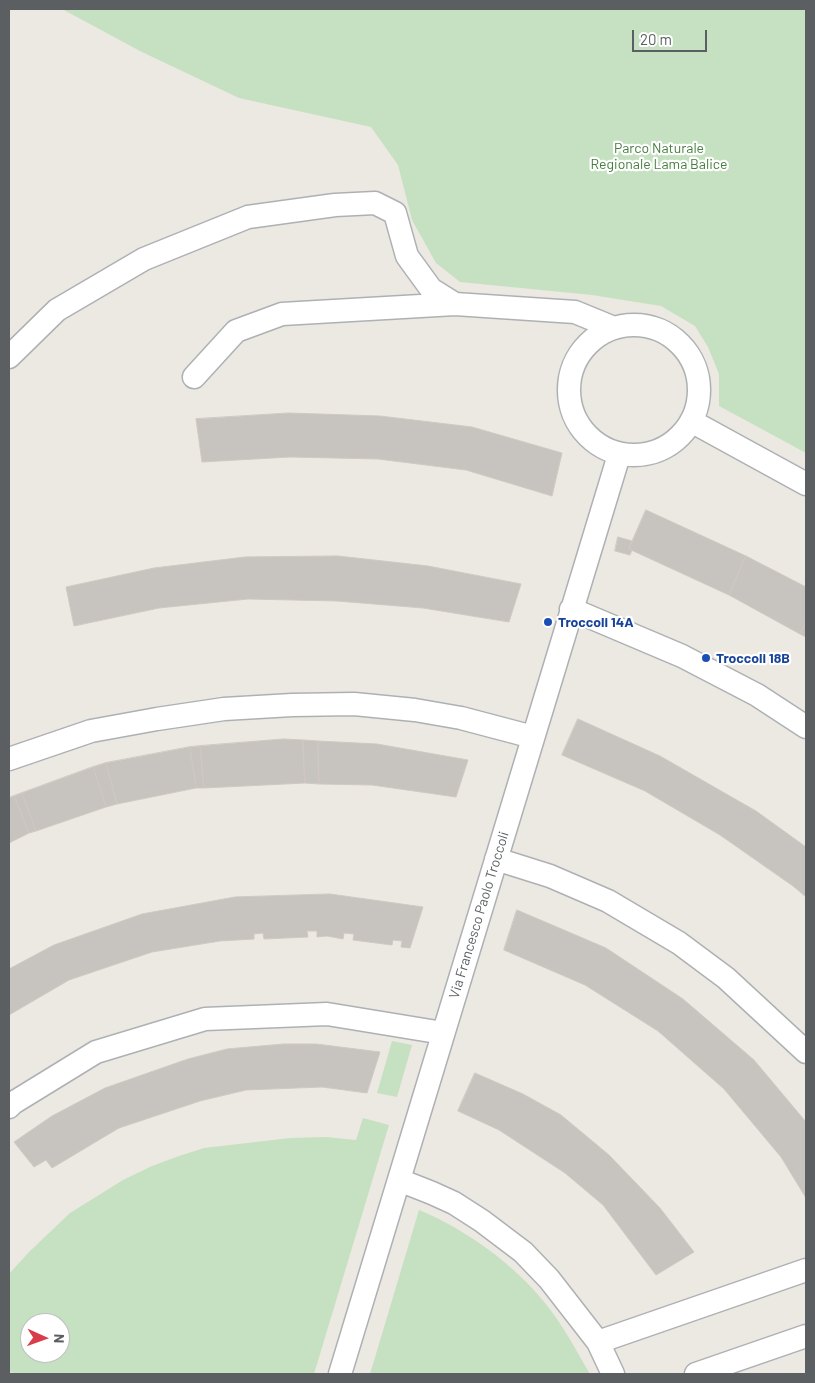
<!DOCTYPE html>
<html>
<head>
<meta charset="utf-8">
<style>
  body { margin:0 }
  #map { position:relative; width:815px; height:1383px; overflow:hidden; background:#ece8e2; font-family:Barlow,sans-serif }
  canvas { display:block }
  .frame { position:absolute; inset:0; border:10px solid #5b5f62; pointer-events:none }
  .north { position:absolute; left:20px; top:1313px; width:50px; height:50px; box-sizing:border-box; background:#fff; border:1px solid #bdbfc0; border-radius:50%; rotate:92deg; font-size:14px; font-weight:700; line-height:20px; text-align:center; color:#5b5f62 }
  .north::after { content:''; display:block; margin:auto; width:18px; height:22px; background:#d83d49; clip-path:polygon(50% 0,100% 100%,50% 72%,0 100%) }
  .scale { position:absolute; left:632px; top:30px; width:75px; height:22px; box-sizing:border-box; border:2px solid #5b5f62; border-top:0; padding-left:6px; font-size:15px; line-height:18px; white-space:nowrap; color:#5b5f62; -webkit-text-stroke:4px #fff; paint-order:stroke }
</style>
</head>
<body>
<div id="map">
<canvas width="815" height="1383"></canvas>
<div class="frame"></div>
<div class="north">N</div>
<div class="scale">20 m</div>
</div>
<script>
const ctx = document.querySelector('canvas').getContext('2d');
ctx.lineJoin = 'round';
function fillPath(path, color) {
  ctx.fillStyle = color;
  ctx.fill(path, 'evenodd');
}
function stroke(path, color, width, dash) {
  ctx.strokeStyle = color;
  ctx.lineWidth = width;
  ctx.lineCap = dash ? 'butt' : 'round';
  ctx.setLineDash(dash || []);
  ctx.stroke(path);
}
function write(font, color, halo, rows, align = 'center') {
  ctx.font = font + ' Barlow,sans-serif';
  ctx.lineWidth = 4.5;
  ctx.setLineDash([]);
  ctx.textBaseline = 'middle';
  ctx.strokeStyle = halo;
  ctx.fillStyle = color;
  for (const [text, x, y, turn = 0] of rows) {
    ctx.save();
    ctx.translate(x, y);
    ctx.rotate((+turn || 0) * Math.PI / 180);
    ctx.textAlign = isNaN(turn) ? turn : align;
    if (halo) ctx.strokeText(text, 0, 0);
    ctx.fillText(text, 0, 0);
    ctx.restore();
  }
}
const green = new Path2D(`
  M62 9H806V453L719 406V374L708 347 695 326 661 306 592 295 460 282 436 263 412 220 398 165 371 127 239 98 140 51Z
  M392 1041 412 1045 397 1097 377 1093Z
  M363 1118 389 1125 314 1374H19L9 1372V1274L29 1252 70 1213 123 1180 152 1166 179 1156 204 1148 290 1138 326 1137 356 1140ZM30 1323H60V1353H30Z
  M419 1210C465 1229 514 1264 545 1303 563 1325 576 1350 590 1374H370Z`);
const building = new Path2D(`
  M289 413 380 416 472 427 562 453 552 496 466 470 378 459 290 457 202 462 196 419Z
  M646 510 746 556 729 595 629 549Z
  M618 537 632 541 629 549 632 550 630 555 615 551Z
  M338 556 428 566 521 584 509 622 423 608 337 601 248 599 159 608 74 626 66 587 154 568 245 557Z
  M746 556 806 587V622L800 634 729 595Z
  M806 622V637L800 634Z
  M578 719 660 756 756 811 806 847V897L793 886 720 835 645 791 562 755Z
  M284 739 303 740 305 783 204 788 200 746Z
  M303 740 318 741 319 784 305 783Z
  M318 741 377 744 468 760 456 797 372 785 319 784Z
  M200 746 204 788H196L190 747Z
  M190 747 196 788 117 804 106 763Z
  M106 763 117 804 106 807 93 767Z
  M93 767 106 807 36 831 22 793Z
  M22 793 36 831 29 833 14 796Z
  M14 796 29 833 9 843V798Z
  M330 894 423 907 410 948 401 947 402 941 393 940 392 945 353 940 354 934 344 933 343 939 327 936 317 937V931H307L308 937 264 939 263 933 254 934V939L220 941 152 952 69 980 9 1015V969L54 945 142 914 235 897Z
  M517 910 606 948 683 999 754 1060 806 1122V1198L781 1157 724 1089 658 1031 585 985 504 950Z
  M284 1044H316L380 1052 367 1093 322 1087 246 1090 200 1101 119 1128 52 1168 46 1160 34 1167 14 1142 52 1116 105 1088 188 1059 227 1049Z
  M475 1073 523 1094 561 1115 609 1155 660 1208 694 1252 656 1275 603 1205 565 1173 499 1130 458 1111Z`);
const minor = new Path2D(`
  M569 390a65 65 0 1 1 130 0a65 65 0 1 1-130 0Z
  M9 357 57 310 144 259 248 217 335 205 375 203 395 213 407 256 431 289 455 304
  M194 377 236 331 282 314 455 304 575 312 614 328
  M691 421 806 484
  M571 609 682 656 757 695 806 727
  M9 759 91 731 157 719 224 709 292 705 354 704 415 710 461 718 533 737
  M496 859 550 876 608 901 679 943 726 978 806 1052
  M9 1107 13 1103 96 1052 205 1019 327 1014 443 1033
  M399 1180 432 1193 454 1203 482 1221 523 1252 549 1279 598 1342 613 1374
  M598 1342 806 1270
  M340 1374 619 455
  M696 1374 806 1336`);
const markers = [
  [548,622,5,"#1a4fb4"],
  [706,658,5,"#1a4fb4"]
];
const parkNames = [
  ["Parco Naturale",659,148],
  ["Regionale Lama Balice",659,164]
];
const transitNames = [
  ["Troccoli 14A",558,622],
  ["Troccoli 18B",716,658]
];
const streetNames = [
  ["Via Francesco Paolo Troccoli",479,915,-73]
];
fillPath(green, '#c6e1c1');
fillPath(building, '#c7c3bf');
stroke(building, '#d0c9c1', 1);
stroke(minor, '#aeb1b4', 25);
stroke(minor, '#fff', 22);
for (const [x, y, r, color] of markers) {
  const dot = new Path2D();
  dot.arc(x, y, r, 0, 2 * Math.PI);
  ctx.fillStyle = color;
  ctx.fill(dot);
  stroke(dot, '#fff', 2);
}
write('14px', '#447f3c', '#fff', parkNames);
write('bold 14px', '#164399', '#fff', transitNames, 'left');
write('14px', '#5b5f62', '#fff', streetNames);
</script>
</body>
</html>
